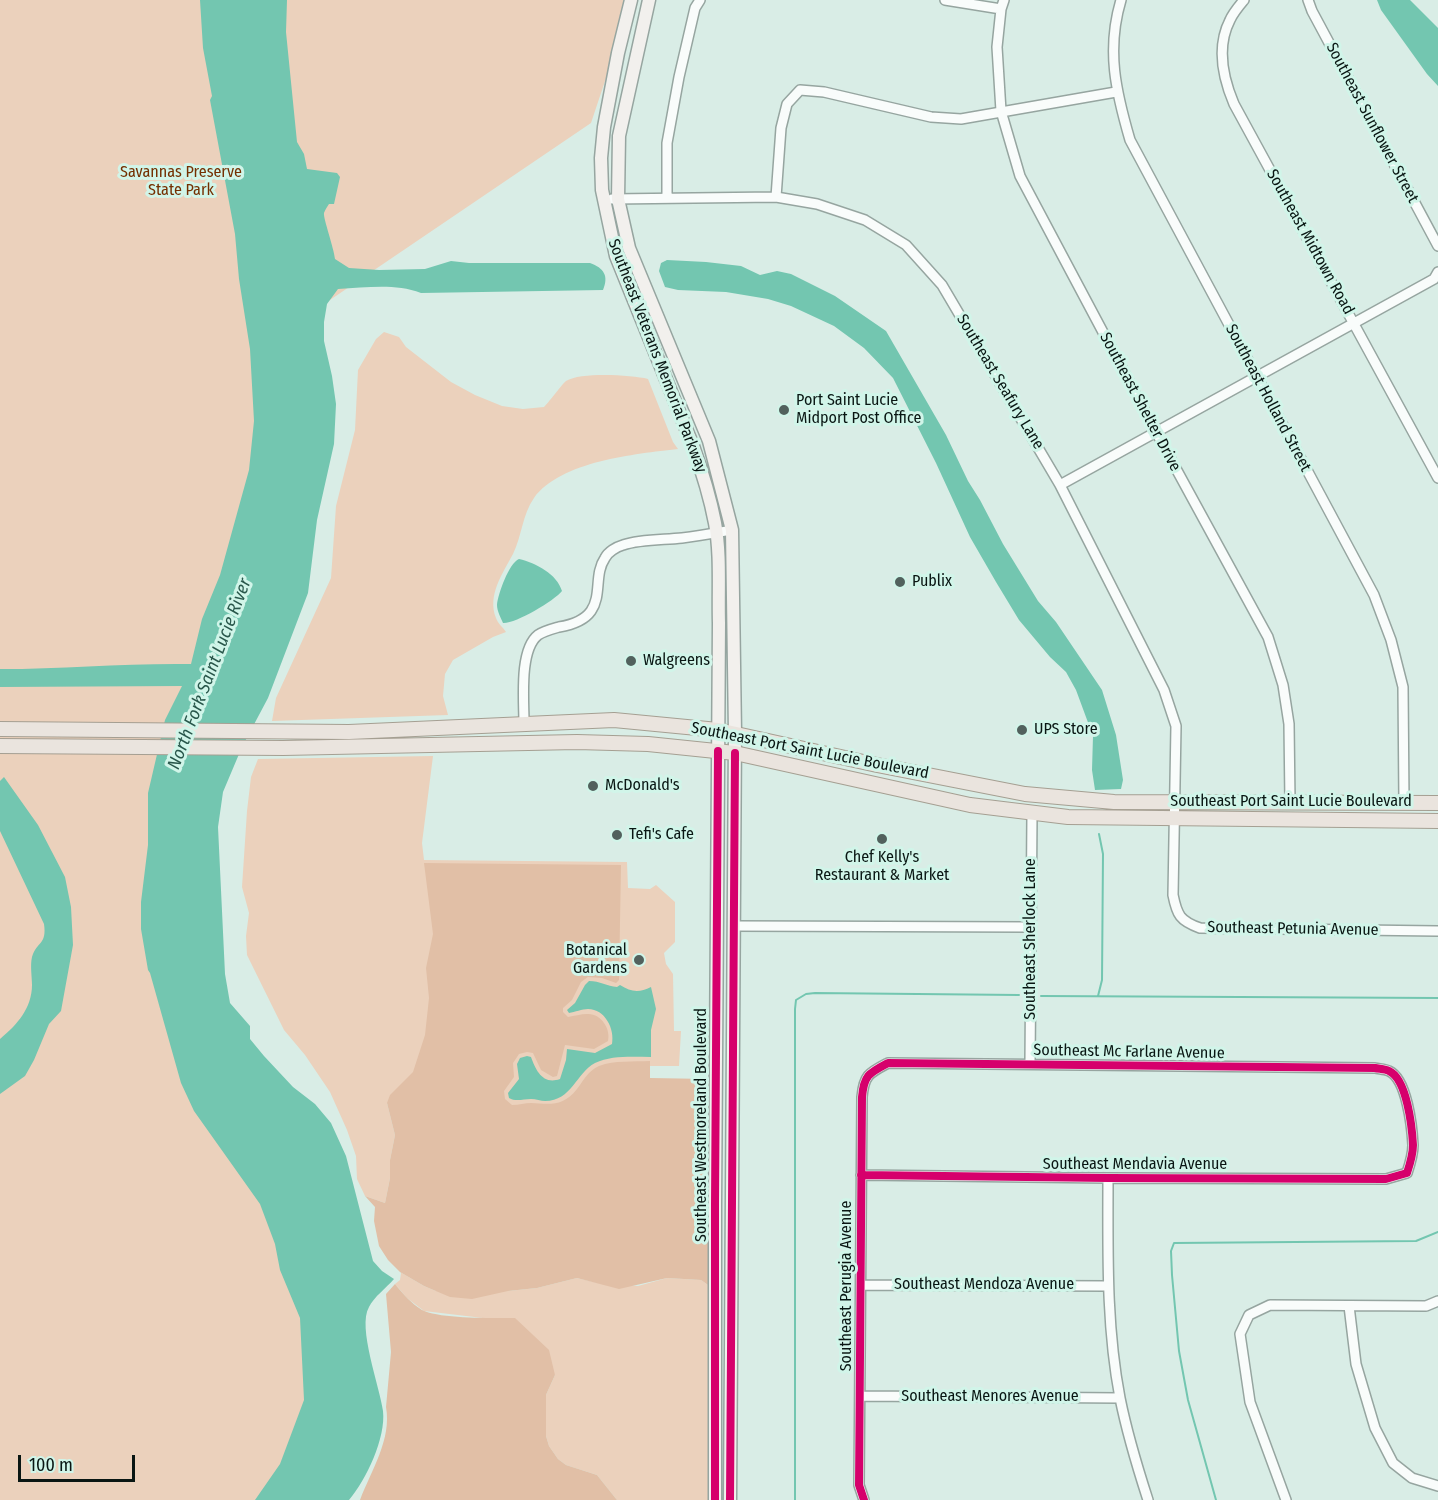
<!DOCTYPE html>
<html>
<head>
<meta charset="utf-8">
<style>
  body { margin:0 }
  #map { position:relative; width:1438px; height:1500px; overflow:hidden; background:#d9ede6; font-family:"Fira Sans Condensed",sans-serif }
  canvas { display:block }
  .scale { position:absolute; left:18px; top:1455px; width:117px; height:27px; box-sizing:border-box; border:3px solid #091613; border-top:0; padding-left:8px; font-size:18px; line-height:21px; white-space:nowrap; color:#091613; -webkit-text-stroke:4px #d1f5e9; paint-order:stroke }
</style>
</head>
<body>
<div id="map">
<canvas width="1438" height="1500"></canvas>
<div class="scale">100 m</div>
</div>
<script>
const ctx = document.querySelector('canvas').getContext('2d');
ctx.lineJoin = 'round';
function fillPath(path, color) {
  ctx.fillStyle = color;
  ctx.fill(path, 'evenodd');
}
function stroke(path, color, width, dash) {
  ctx.strokeStyle = color;
  ctx.lineWidth = width;
  ctx.lineCap = dash ? 'butt' : 'round';
  ctx.setLineDash(dash || []);
  ctx.stroke(path);
}
function write(font, color, halo, rows, align = 'center') {
  ctx.font = font + ' "Fira Sans Condensed",sans-serif';
  ctx.lineWidth = 6;
  ctx.setLineDash([]);
  ctx.textBaseline = 'middle';
  ctx.strokeStyle = halo;
  ctx.fillStyle = color;
  for (const [text, x, y, turn = 0] of rows) {
    ctx.save();
    ctx.translate(x, y);
    ctx.rotate((+turn || 0) * Math.PI / 180);
    ctx.textAlign = isNaN(turn) ? turn : align;
    if (halo) ctx.strokeText(text, 0, 0);
    ctx.fillText(text, 0, 0);
    ctx.restore();
  }
}
const green = new Path2D(`
  M0 0H628L613 57 591 123 299 321 184 955 338 1342 287 1500H0Z
  M384 332 399 337 406 347 451 382 475 395 502 406 523 409 544 407C550 401 562 384 566 381 581 372 631 375 648 379L673 442 678 449C635 454 561 461 534 498 522 515 522 536 513 554 503 573 487 595 496 618 498 624 503 627 506 632L493 637 453 660 445 674 443 696 448 715 272 721 276 698 331 578 336 506 355 430 358 370 376 339Z
  M433 756 422 843 424 860 627 862 628 888 650 889 656 885 675 902V942L664 953 666 964 673 974 674 1031H681L679 1066H648L582 1117 387 1103 395 1135 390 1160V1178L385 1203 365 1196 357 1179 356 1156 347 1130 330 1092 305 1055 284 1030 247 955 246 936 249 913 242 887 247 811 251 777 258 759Z
  M400 1272 424 1286 436 1291H508L537 1288 577 1278 598 1283 638 1286 667 1278 701 1280 708 1285 711 1500H617L597 1475 566 1465 558 1459 549 1446 546 1436V1395L555 1375 483 1318 424 1311 407 1298 395 1284 400 1280 401 1273Z`);
const forest = new Path2D(`
  M424 863 621 865 619 980 616 983 602 978 588 977 581 982 572 1000 563 1008V1012L568 1017C574 1016 581 1014 587 1014 601 1013 611 1029 608 1041L594 1049 565 1045 557 1076 553 1077 541 1070 533 1053 527 1052 519 1054 513 1063 514 1077 504 1091 505 1099 512 1105C519 1105 525 1103 531 1103 550 1104 563 1107 577 1089 584 1080 588 1071 599 1066 615 1060 633 1062 650 1061V1078L709 1079V1107L704 1130 703 1190 700 1195V1212L709 1220 708 1285 701 1280 667 1278 619 1289 577 1278 537 1288 508 1291 472 1299 450 1297 424 1286 400 1272 388 1260 379 1246 374 1221 375 1207 365 1196 385 1203 390 1178V1160L395 1135 387 1103 390 1095 413 1072 425 1035 429 998 426 968 433 934Z
  M395 1284C403 1294 411 1303 422 1310 439 1319 495 1318 515 1318L549 1350 555 1375 546 1395V1436L549 1446 558 1459 566 1465 597 1475 617 1500H360C371 1471 392 1439 386 1407L391 1352 386 1294Z`);
const water = new Path2D(`
  M200 0H287L286 32 297 142 304 154 307 169 337 173 340 177 334 204H329C327 207 325 210 324 213 323 218 334 248 335 259L349 268 379 270 425 269 451 261 469 263H590C604 268 609 276 603 290L421 293C394 283 366 288 338 289L327 304 324 322V341L332 376 336 404 334 444 317 520 308 593 268 698 242 747 223 792 218 827 225 974 230 1003 250 1026V1039L264 1056 293 1087 315 1104 331 1123 346 1156 373 1261 382 1271 394 1279C386 1288 374 1297 369 1307 357 1327 380 1387 383 1411 386 1438 366 1480 349 1500H255L280 1464 304 1400 300 1318 280 1270 275 1244 260 1204 194 1111 181 1083 150 973 148 970 141 929V902L148 845V793L165 720 182 686 0 687V669C64 669 127 663 191 664L202 619 220 575 249 470 254 421 250 349 239 279 235 234 210 100 212 96 203 48Z
  M1377 0H1410L1438 28V86L1427 74 1381 10Z
  M667 260 706 262 741 266 760 275 777 271 791 274 835 296 886 331 946 435 968 481 980 500 1003 544 1038 601 1056 622 1102 690 1116 735 1123 780 1121 789 1095 790 1092 770 1093 736 1076 690 1066 672 1050 657 1019 620 996 582 970 537 936 463 893 378 864 348 834 326 791 306 768 299 726 292 678 290 665 287 659 271 661 263Z
  M519 559C536 563 557 574 562 591 554 601 515 624 503 623 501 618 497 611 497 605 498 594 509 563 519 559Z
  M4 777 38 825 65 877 71 907 73 945 61 1011 49 1024 34 1060 25 1076 0 1094V1039C17 1025 32 1008 32 985 32 977 30 965 32 957 37 941 47 945 44 924L0 831V781Z
  M589 981C600 981 607 986 617 987L620 985C631 992 639 993 651 987L656 1009 651 1030V1057C633 1057 612 1055 595 1063 576 1073 572 1101 545 1101 541 1101 536 1099 531 1099 523 1099 516 1102 509 1098L508 1093 519 1079 517 1064 520 1058 527 1056 531 1057C536 1071 543 1085 560 1079L566 1060 567 1049 595 1053 612 1044C615 1029 605 1009 588 1009 582 1009 575 1012 569 1013L567 1010 575 1003 585 985Z`);
const stream = new Path2D(`
  M1041 996 1438 998
  M1098 996 1102 980 1103 854 1099 834
  M795 1500V1009L796 1000 806 994 815 993 1019 995
  M1216 1500 1188 1400 1179 1351 1172 1275 1171 1251 1174 1243 1416 1241 1438 1232`);
const street = new Path2D(`
  M945 0 1001 9
  M1004 0 1001 9 997 47 1001 111 1020 176 1156 432 1268 637 1283 685 1289 724 1290 802
  M1121 0C1106 50 1116 92 1130 140L1374 595 1391 640 1403 687 1404 803
  M1244 0C1239 6 1233 13 1230 20 1216 47 1223 78 1234 104L1438 478
  M1308 0 1312 11 1438 246
  M776 197 781 128 787 104 800 90 824 92 931 117 961 119 1116 92
  M667 198V143L679 77 695 8 700 0
  M612 199 776 197 817 204 865 220 906 245 942 285 1060 485 1164 690 1176 726 1173 895C1177 915 1180 921 1200 928L1438 931
  M1060 485 1434 279 1438 272
  M524 723C524 700 519 650 538 635 544 631 552 629 559 627 571 625 584 621 591 611 602 595 594 574 605 558 608 552 616 547 623 545 641 539 663 540 682 538 699 536 715 533 732 530
  M734 926 1030 927
  M1030 1064 1032 814
  M861 1175 1108 1178 1386 1179 1407 1173C1410 1164 1413 1155 1413 1145 1412 1127 1407 1079 1389 1071 1385 1069 1379 1069 1375 1068L888 1063C869 1073 864 1075 862 1097L859 1485 864 1500
  M1108 1178C1108 1252 1106 1325 1120 1398 1127 1433 1137 1466 1148 1500
  M861 1285 1107 1286
  M1349 1306 1356 1364 1375 1428 1393 1463 1412 1478 1438 1486
  M860 1396 1120 1398
  M1286 1500 1250 1402 1240 1334 1249 1315 1270 1305 1426 1306 1438 1301`);
const secondary = new Path2D(`
  M631 0 618 53 604 127 601 158 602 190 616 256 693 446C702 471 710 497 715 523 721 555 718 590 719 623L715 1204V1500
  M649 0 619 136 618 199 629 248 709 441 732 530 735 733 730 1500`);
const primary = new Path2D(`
  M0 729 349 732 614 720 718 730 877 765 1025 794 1114 802 1438 803
  M0 746 283 748 577 742 648 744 735 753 970 805 1068 817 1438 821`);
const cycleway = new Path2D(`
  M861 1175 1108 1178 1386 1179 1407 1173C1410 1164 1413 1155 1413 1145 1412 1127 1407 1079 1389 1071 1385 1069 1379 1069 1375 1068L888 1063C869 1073 864 1075 862 1097L859 1485 864 1500
  M715 1500V1204L718 751
  M730 1500 735 753`);
const markers = [
  [784,410,6,"#52615d"],
  [900,582,6,"#52615d"],
  [631,661,6,"#52615d"],
  [1022,730,6,"#52615d"],
  [593,786,6,"#52615d"],
  [617,835,6,"#52615d"],
  [882,839,6,"#52615d"],
  [639,960,6,"#52615d"]
];
const streetNames = [
  ["Southeast Sunflower Street",1372,123,62],
  ["Southeast Midtown Road",1310,242,61],
  ["Southeast Veterans Memorial Parkway",657,356,69],
  ["Southeast Seafury Lane",1000,382,59],
  ["Southeast Holland Street",1268,398,62],
  ["Southeast Shelter Drive",1140,402,62],
  ["Southeast Port Saint Lucie Boulevard",810,751,11],
  ["Southeast Port Saint Lucie Boulevard",1291,802],
  ["Southeast Petunia Avenue",1293,929,1],
  ["Southeast Sherlock Lane",1031,939,-90],
  ["Southeast Mc Farlane Avenue",1129,1052,1],
  ["Southeast Westmoreland Boulevard",702,1125,-90],
  ["Southeast Mendavia Avenue",1135,1165],
  ["Southeast Mendoza Avenue",984,1285],
  ["Southeast Perugia Avenue",847,1286,-90],
  ["Southeast Menores Avenue",990,1397]
];
const parkNames = [
  ["Savannas Preserve",181,173],
  ["State Park",181,191]
];
const poiNames = [
  ["Port Saint Lucie",796,401],
  ["Midport Post Office",796,419],
  ["Publix",912,582],
  ["Walgreens",643,661],
  ["UPS Store",1034,730],
  ["McDonald's",605,786],
  ["Tefi's Cafe",629,835],
  ["Chef Kelly's",882,858,"center"],
  ["Restaurant & Market",882,876,"center"],
  ["Botanical",627,951,"right"],
  ["Gardens",627,969,"right"]
];
const waterNames = [
  ["North Fork Saint Lucie River",210,674,-69]
];
fillPath(green, '#ebd1bc');
fillPath(forest, '#e1bfa6');
fillPath(water, '#73c6b0');
stroke(stream, '#73c6b0', 2);
stroke(street, '#96a5a0', 12);
stroke(secondary, '#96a5a0', 15);
stroke(primary, '#a59f92', 16);
stroke(street, '#f9fcfb', 9);
stroke(secondary, '#f2f0ed', 12);
stroke(primary, '#eae4de', 14);
stroke(cycleway, '#d6006c', 8);
for (const [x, y, r, color] of markers) {
  const dot = new Path2D();
  dot.arc(x, y, r, 0, 2 * Math.PI);
  ctx.fillStyle = color;
  ctx.fill(dot);
  stroke(dot, '#d1f5e9', 2);
}
write('16px', '#091613', '#d1f5e9', streetNames);
write('16px', '#742f00', '#d1f5e9', parkNames);
write('16px', '#091613', '#d1f5e9', poiNames, 'left');
write('italic 18px', '#29574b', '#d1f5e9', waterNames);
</script>
</body>
</html>
